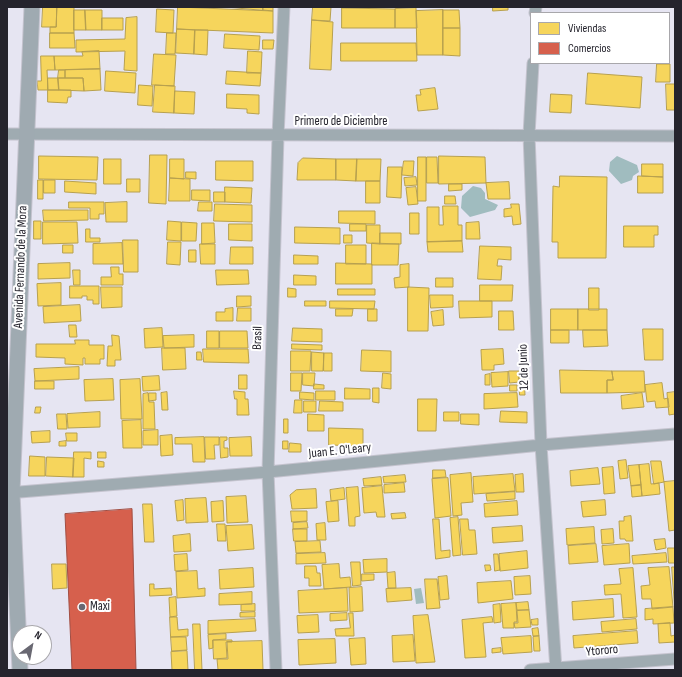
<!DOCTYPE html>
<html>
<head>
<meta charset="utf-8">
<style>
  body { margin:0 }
  #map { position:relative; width:682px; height:677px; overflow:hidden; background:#e6e5f2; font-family:"Sofia Sans Condensed",sans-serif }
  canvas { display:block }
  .frame { position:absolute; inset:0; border:8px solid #25242d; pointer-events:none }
  .legend { position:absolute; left:530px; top:12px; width:140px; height:52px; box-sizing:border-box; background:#fff; border:1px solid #a8a7ab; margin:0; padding:5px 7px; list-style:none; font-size:12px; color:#25242d }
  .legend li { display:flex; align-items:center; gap:8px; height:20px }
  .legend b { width:20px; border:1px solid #a8a7ab }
  .north { position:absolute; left:12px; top:625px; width:40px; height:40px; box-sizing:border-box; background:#fff; border:1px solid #a8a7ab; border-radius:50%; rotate:32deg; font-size:11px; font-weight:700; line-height:16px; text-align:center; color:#25242d }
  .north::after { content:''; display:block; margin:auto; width:14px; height:18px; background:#696872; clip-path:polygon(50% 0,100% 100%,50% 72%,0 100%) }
</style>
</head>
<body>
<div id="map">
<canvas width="682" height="677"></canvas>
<div class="frame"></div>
<ul class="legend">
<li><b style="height:11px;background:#f6d55c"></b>Viviendas</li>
<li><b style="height:11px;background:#d6604d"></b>Comercios</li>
</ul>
<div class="north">N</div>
</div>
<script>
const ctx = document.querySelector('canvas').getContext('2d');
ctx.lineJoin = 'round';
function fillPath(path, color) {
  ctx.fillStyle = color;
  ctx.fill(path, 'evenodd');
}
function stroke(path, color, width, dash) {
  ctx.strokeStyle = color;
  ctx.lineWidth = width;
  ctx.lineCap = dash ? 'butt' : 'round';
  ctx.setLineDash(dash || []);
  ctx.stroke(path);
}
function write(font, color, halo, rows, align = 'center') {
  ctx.font = font + ' "Sofia Sans Condensed",sans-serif';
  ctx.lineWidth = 4;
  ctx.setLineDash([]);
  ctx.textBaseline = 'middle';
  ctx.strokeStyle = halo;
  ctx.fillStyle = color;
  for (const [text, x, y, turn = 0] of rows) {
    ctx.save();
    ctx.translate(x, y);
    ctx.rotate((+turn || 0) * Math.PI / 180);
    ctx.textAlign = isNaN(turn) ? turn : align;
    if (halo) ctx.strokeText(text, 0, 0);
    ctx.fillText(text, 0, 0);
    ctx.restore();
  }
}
const water = new Path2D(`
  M617 156 637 165 639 172 633 176 632 180 621 184 609 171 610 162Z
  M473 186 481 188 485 193V199L498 205 495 210 470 217 461 208 462 196Z
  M421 588 424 603 416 604 414 589Z`);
const homes = new Path2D(`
  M43 7H57L56 27H42Z
  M57 7H74V33H50V27H56Z
  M178 7 273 11V33L177 29Z
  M226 7H263V10Z
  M263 7H273V11L263 10Z
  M313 7H331L330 21 312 20Z
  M493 7H508V10L493 11Z
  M342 8 395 9V28H342Z
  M416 8 417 28H395V9Z
  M157 9 174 10 173 33 156 32Z
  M74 10H85L86 30H74Z
  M85 10H102V30H86Z
  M443 10H459L460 28H443Z
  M443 10V55H417L416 11Z
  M137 17V71L124 70 125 51 76 52V40L125 39 126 18Z
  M102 18H123V30H102Z
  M312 20 333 22 331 70 310 69Z
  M443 28H460V56L443 55Z
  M177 29 195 30 194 54 176 53Z
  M195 30H208L207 55 194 54Z
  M50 33H74L75 48H50Z
  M167 33H176L175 54H166Z
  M225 34 260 36 259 50 224 48Z
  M263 40H274L273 49H263Z
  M341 43H416L417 61H341Z
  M99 51 100 69 55 70 54 56H83L82 52Z
  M248 51 262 52 261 73H247Z
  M154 54 176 55 174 86 152 85Z
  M41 56H54L55 70H47L48 90H38L37 81H41Z
  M657 64H670V82H656Z
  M100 69 101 90 84 91 83 78H65V70Z
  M59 70H65V78H58Z
  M106 71 136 73 135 93 105 91Z
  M227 71 261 73 260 86 226 84Z
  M588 73 642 77 640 108 586 104Z
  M48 78H58L59 90H48Z
  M58 78H83L84 91 59 90Z
  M666 84H675V110H667Z
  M139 85 153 86 152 106 138 105Z
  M155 85 175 86 174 113 153 112Z
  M435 88 438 109 418 111 416 95H421L420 90Z
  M48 90H71V97H68L67 103 48 102Z
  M175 91 195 92 194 114 174 113Z
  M227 94 259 95V114L247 113V109L227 108Z
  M551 94 572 95 571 113 550 112Z
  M150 155H167L166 204 149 203Z
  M39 156 98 157 97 180 39 179Z
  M439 156 485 157 486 183 439 184Z
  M418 157H426V201H418Z
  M427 157H437L438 183H427Z
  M303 158 336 159V180H297L298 163Z
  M104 159H121V184H104Z
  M170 159H184V179L170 178Z
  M336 159H357L356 181 336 180Z
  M357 159H381L380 181H356Z
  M216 161H253V181L216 180Z
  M404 161H414L413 176 402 175Z
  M642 164H663V177L642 176Z
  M388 167H402L401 198 387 197Z
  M186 172H196V179L186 178Z
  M560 176 607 177 606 258H558V242H552L553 186 559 187Z
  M638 176 663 177V193H638Z
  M416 177 417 185 405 186 404 178Z
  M170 178 190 179V201H169Z
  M127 179H140V192H127Z
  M38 180H43V199H38Z
  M44 180H55V193H44Z
  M65 181 96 183V194L65 192Z
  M366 181H380V203H366Z
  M509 182 510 199H488L486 183Z
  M449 184H462V190L449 191Z
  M225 187 252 188 251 203 225 202Z
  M416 187 418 204 408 205 406 188Z
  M192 190H210V201L192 200Z
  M214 192H225V202H214Z
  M445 196H455L456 204H445Z
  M69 202H104V214H99V219H90V208H69Z
  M127 202V222H106L105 203Z
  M199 202H212V211H198Z
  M215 204 252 205V222L214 221Z
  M511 204H519L521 224 513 225 512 216 504 217V209L511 208Z
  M443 206H458V225H462V241L427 242V207H439V225H443Z
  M43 210H88V220L44 221Z
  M339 211H375V224L339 223Z
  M410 213H419V234H410Z
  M34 221H41V239H34Z
  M168 221 181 222V241L167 240Z
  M43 222H77L78 243 43 244Z
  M182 222 197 223 196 241H182Z
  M479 222 480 239H466V223Z
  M202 223H214L215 243 202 244Z
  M229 224H252V241L229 240Z
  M350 224H366V231H350Z
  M367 225H380V244L367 243Z
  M624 226H658V235H654V247H624Z
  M295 227 340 228V244L295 243Z
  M86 229H90V238H100V242H86Z
  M380 233H401V244H380Z
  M344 235H352V243H344Z
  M123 240H138V272H124Z
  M462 241 463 252H428L427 242Z
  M168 242H181L180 265 167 264Z
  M122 243 123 264H93V244Z
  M372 243 399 244 398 265H372Z
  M200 244H215V264H201Z
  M63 245H73V253H63Z
  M346 245H366V264H346Z
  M480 246 511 247V260L498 259 497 266H502L501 280 478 279Z
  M231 247H253V264H230Z
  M189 250H196V262H189Z
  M294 255 318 256V264H294Z
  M70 263V278L38 279V264Z
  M336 263 372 264V284H336Z
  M409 264V287L395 288 394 278 400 277V265Z
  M111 267H119V274H123V285H101V277H111Z
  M73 270H80V285H74Z
  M216 270H248L249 284 217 285Z
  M294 275 316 276V285H294Z
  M436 278H453V287H436Z
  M61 283V305L38 306 37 284Z
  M480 285H513L512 301H480Z
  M70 286H99V304H93V300H87V296H82V298H70Z
  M101 287H122V307L102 308Z
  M408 287 429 288 428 331H408Z
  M288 288 296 289V297H288Z
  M589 288H599V310H589Z
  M338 289H375V295H338Z
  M430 295H453V307L431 308Z
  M237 296H251V306L237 307Z
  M305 301H326V306H305Z
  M330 301H375L374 309 330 308Z
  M459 301H492V317L460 318Z
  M80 305 81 321 44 323 43 307Z
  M233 308V321H216V312H225V309Z
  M238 308H251V321H237Z
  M336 309H353L352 316H336Z
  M368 309H377V321H368Z
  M551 309H578V330H551Z
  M578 309H607V330H578Z
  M443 310 444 325 433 326 431 312Z
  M499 311H513L514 330H499Z
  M69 325H76L77 337H70Z
  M162 328 163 347 145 348 144 329Z
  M293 328 322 329V342L292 341Z
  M643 329H663V360H645Z
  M551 330H569V343H551Z
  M583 330H607L608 346 584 347Z
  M207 331H219V348H207Z
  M220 331H247L248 348H220Z
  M112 335 119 336 121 360H115V366H107L108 346H112Z
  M194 335V347L164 348 163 336Z
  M75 340H89V345H104V359H100V364H85V358H83V365L65 364V358L36 357V344H75Z
  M292 344 322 345V350L292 349Z
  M162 348H185L186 369 163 370Z
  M203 349H248L249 363 204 362Z
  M503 349 504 364 494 365V370H482L481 350Z
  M362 350 391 351V372L361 371Z
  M291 351H311L310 371H291Z
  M197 352H201L202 360H197Z
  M312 352 324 353 323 371H312Z
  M324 353H332V371H324Z
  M79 367V379L35 381 34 369Z
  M560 370 612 371 613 380H607V393H561Z
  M509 371H519V382L510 383Z
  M612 371H644L645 392 607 393V380H613Z
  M508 372V386L492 387 491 373Z
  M291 373H302L301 391H291Z
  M303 373H315L314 386 303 385Z
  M383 373 391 374V389L382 388Z
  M490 374V385H485V375Z
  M239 375H247V389H239Z
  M159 376 160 390 143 391 142 377Z
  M519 377H524L525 395H520Z
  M113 379 114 400 85 401 84 380Z
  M140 379 142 419H121L120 380Z
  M35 381H54V389H35Z
  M662 383 664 399 668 398 669 407 656 408 655 401 647 402 645 385Z
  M314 384 324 385V389H314Z
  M510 385H517V391H510Z
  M345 388 370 389V399H345Z
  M373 388H379V403L373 402Z
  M234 391 245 392V399H248L249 415H237V399H235Z
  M316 391H335V400H316Z
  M167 392 168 410H162L161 393Z
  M300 392 314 393V400L300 399Z
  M675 392V414L669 415 667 393Z
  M148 393 149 402H154L155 429H143V394Z
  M149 393H156V400L149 401Z
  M517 393 518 407 484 409V394Z
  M642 393 644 407 622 409 621 396Z
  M418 399H437L436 431H418Z
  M295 400H302V413H294Z
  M304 401H316V412H304Z
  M320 401 343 402V411H319Z
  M36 407H41L40 413H35Z
  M501 411 527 412V423L500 422Z
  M100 412V427L68 428 67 414Z
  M444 412H459V421H444Z
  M57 414H66L67 429H58Z
  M308 414 324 415V431H308Z
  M461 414H479V425L461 424Z
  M284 419H288V433H284Z
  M141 420 142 448H123L122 421Z
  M329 428 363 429V446L329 445Z
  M158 430V445H143V431Z
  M50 431V442L32 443 31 432Z
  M66 433H77V441H67Z
  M172 435 173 455 161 456 160 436Z
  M204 437 205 462H193L192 444H175V438Z
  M205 437H219V445H214L215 459H206Z
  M220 437H227V440L224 441V448H228V457L221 458Z
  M251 437 252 456H230L229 438Z
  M66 441V446H59V442Z
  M283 441H288V449H283Z
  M290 443 301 444V452H289Z
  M74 452H91V459L84 458V477H73Z
  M98 452H106V458H98Z
  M30 456 45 457V476H29Z
  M47 457 74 458 73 477 46 476Z
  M626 460 628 478 620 479 618 461Z
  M98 461 104 462V467H98Z
  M651 461H661L664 482 654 484Z
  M649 464 651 484 659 483 660 494 642 496 639 465Z
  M639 465 641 485 631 486 628 466Z
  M613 467 615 493 604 494 602 468Z
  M598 468 600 484 571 486 570 471Z
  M433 470H445L446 477 433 478Z
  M471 473 473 502 461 503 462 515 453 516 450 475Z
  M513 474 515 491 474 494 473 477Z
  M523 474 524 492H516L515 475Z
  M405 475 406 482 384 483 383 477Z
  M381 477 382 485 364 486 363 479Z
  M448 478 451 516 435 518 432 479Z
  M675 481V530L669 531 664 482Z
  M404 483 405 492 384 493V485Z
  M641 485 642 496 632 497 631 486Z
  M382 486 385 517H377L376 512 364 513 362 488Z
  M358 487 360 516 355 517V526H349L346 488Z
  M344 488 345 499 331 501 330 490Z
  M316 489 317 508 292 509 290 495 296 490Z
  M515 492V499L487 501 486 494Z
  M246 496 248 522 227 523 226 497Z
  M206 498 208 522 186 523 185 499Z
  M183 500 184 520 177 521 175 501Z
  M605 500 606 515 583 517 581 502Z
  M223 501 224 521 212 522 211 502Z
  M338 501 339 521 328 522 326 502Z
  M517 501 518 515 485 517 484 504Z
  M143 504H152L154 542H145Z
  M291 511H307V521L292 522Z
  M405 513 406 518 392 519 391 514Z
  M631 516 633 541H626L625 539H620L619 521H624V517Z
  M458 517 461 555 453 556 450 518Z
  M433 519H439L441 551 450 550V557L436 559Z
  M460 519H468L469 530H475L477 554 463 555Z
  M307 522 308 528 293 529V523Z
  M325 523 326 540H317L316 524Z
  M217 524H225L226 541H218Z
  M252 525 254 549 228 551 226 526Z
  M522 526 523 541 493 543 492 528Z
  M594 527 595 543 567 545 566 529Z
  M293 529H307V541H294Z
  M613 529 614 543 602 544 601 530Z
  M190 534 191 551 174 552 173 536Z
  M665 539 666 548 656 550 654 540Z
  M320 541 321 552 296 553 295 542Z
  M596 544 598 562 569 564 568 546Z
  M629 544 630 563 604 565 602 546Z
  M668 548H675V563H669Z
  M527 551 528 568 500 571 499 554Z
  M325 553 326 563 296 564V554Z
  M666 553 667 562 633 564 632 556Z
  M187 554 188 570 175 571 174 555Z
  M494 554H498L500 570 495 571Z
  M387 559V572L364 573 363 560Z
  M351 562H360L361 585 353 586Z
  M52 564H66L67 588 53 589Z
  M339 564 340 578 350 577 351 587 324 589 322 565Z
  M485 565H490L491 570 486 571Z
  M305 566H316L317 573H320L321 586H309V578H305Z
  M669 567 673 607 652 609 651 599H642L641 586 650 585 648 568Z
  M672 567H675V612Z
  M253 568 254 587 220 589 219 570Z
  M633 568 637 617 623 618 621 594 605 595 604 585 621 584 619 569Z
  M197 571 198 589 205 588V596L177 598 176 572Z
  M395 572 396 588H388L387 573Z
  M362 574H374V580L362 581Z
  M447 576 449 599 440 600 438 577Z
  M530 576 531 594 515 595 514 577Z
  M425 579H437L440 608 427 609Z
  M511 581 513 599 478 603 477 583Z
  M150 584H154V589L171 588 172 595 150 596Z
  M362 587 363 611 350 612 349 588Z
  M347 588 348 611 299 613 298 591Z
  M411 588 412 600 387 602 386 589Z
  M252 592V604L219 605V594Z
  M176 597 177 616 170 617 169 598Z
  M613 599 614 617 573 620 572 602Z
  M528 602 529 610H517L516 603Z
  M516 603 517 622H514V628H503L501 604Z
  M255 604V611H241V605Z
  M500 604 501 622 494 623 493 605Z
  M673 607 674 623 653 624V619L645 620V609Z
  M529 610 531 627 515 628 514 623H518L517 611Z
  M255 612V617H240V613Z
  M347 613V620L330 621V614Z
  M349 613H353L354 636H336L335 629 350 628Z
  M318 615 319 632 298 633 297 616Z
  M428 615 435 662 416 663 413 616Z
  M170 617H177L178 630 188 629V636L171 637Z
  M492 617 493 622 483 623 486 657 465 658 462 620Z
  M255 619 256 631 208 634V621Z
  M538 619V625H532L531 620Z
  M636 619 637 629 602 632 601 622Z
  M670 623 671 636 675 635V642L659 643 658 624Z
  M193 624H200L202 670H195Z
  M538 628 539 636H533L532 629Z
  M637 631 638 643 574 648 573 636Z
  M226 634V639L213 640V648L209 649 208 635Z
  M413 635 415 661 393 662 392 636Z
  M531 636 532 652 503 654 501 638Z
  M539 636 540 651H534L533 637Z
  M171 637H186L187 650 172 651Z
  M365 638 366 664 351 665 349 639Z
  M335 639 336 663 299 665 298 640Z
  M213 640H232V642H226L227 658 214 659Z
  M262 641 263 670H218L217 659H228L227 642Z
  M501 648V652L492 653V649Z
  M187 651 188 670H172L171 652Z`);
const shops = new Path2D(`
  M132 509 136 670H72L65 514Z`);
const minor = new Path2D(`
  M535 13 536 7
  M533 63 529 135 541 445 556 670
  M7 134 675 136
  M7 493 268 472 541 445 675 434
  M276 670 268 472 278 136 284 7
  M530 670 675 659`);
const secondary = new Path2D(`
  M20 670 12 493 32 7`);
const markers = [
  [82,607,4,"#696872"]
];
const streetNames = [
  ["Primero de Diciembre",341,122],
  ["Avenida Fernando de la Mora",21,267,-88],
  ["Brasil",258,338,-88],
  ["12 de Junio",524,367,-92],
  ["Juan E. O'Leary",340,451,-6],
  ["Ytororo",602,651,-5]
];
const poiNames = [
  ["Maxi",90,607]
];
fillPath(water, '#a0bcbf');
fillPath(homes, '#f6d55c');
stroke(homes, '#b7a04e', 1);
fillPath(shops, '#d6604d');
stroke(shops, '#a14e43', 1);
stroke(minor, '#c4c3ce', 13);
stroke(secondary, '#c4c3ce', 17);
stroke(minor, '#9fabb1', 11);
stroke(secondary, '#9faab1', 15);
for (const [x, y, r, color] of markers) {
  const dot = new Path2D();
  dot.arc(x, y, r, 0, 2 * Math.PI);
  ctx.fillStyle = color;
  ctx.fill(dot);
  stroke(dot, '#fff', 1.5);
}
write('13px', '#25242d', '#fff', streetNames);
write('13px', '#25242d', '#fff', poiNames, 'left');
</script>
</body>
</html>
